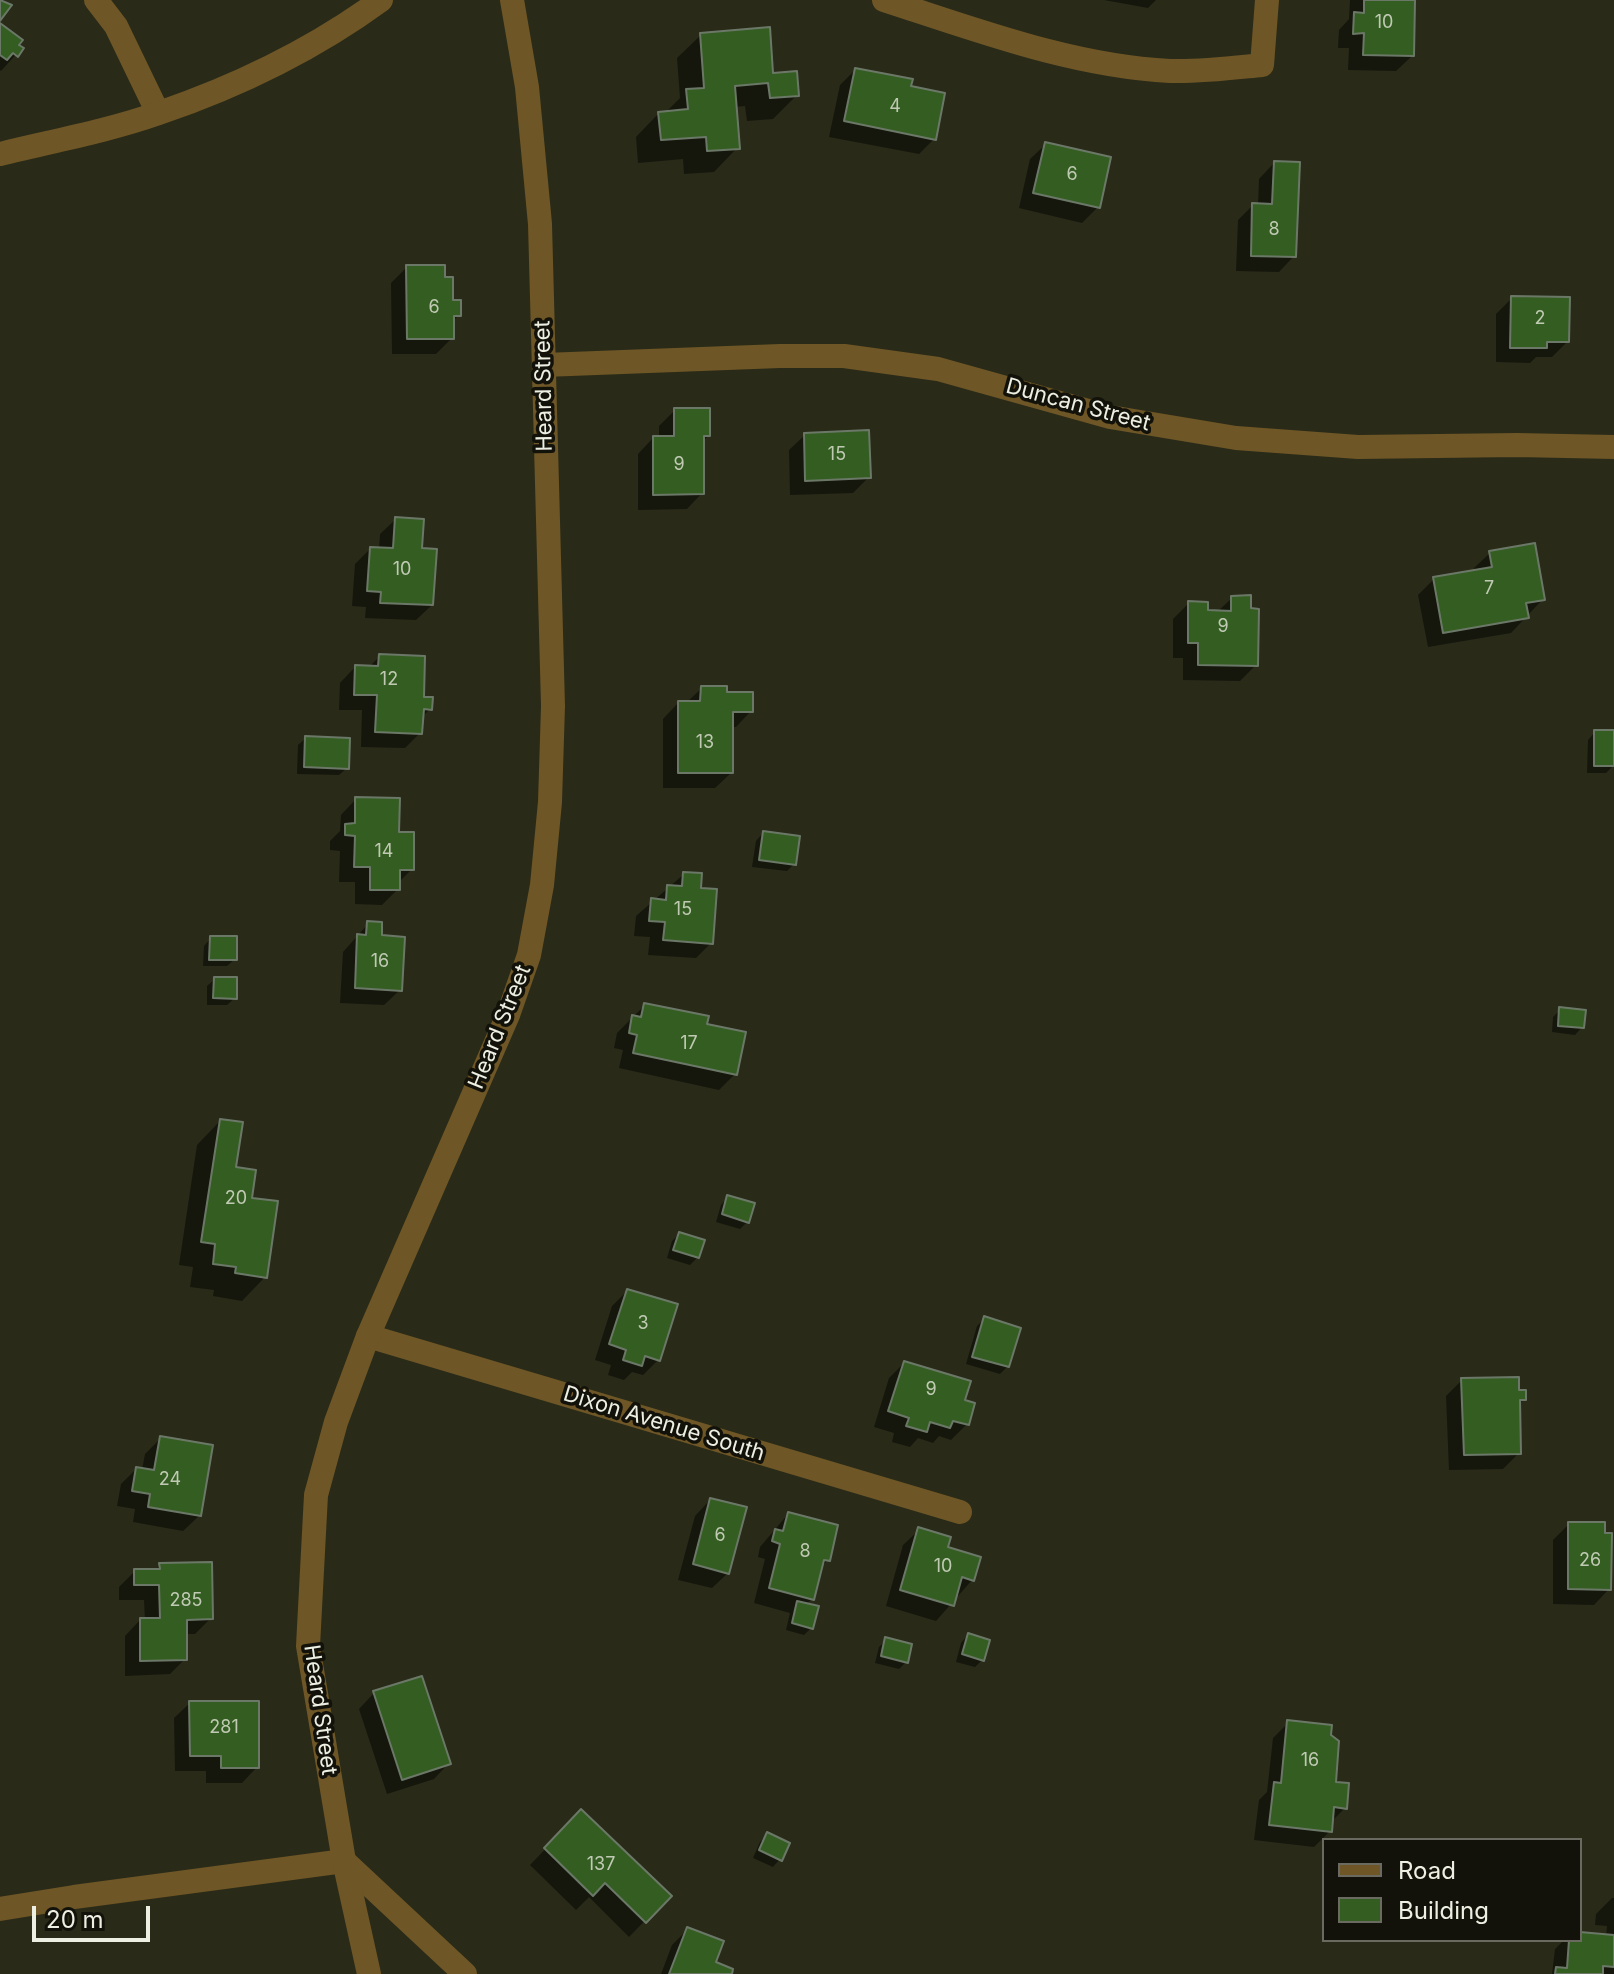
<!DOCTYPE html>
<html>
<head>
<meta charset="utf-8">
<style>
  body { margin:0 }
  #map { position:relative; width:1614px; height:1974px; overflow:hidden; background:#292a18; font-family:Inter,sans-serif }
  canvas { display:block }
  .legend { position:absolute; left:1322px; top:1838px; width:260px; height:104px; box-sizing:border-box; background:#12120a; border:2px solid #6a6a61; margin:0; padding:10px 14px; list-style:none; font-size:24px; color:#eeefe3 }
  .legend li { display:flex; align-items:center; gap:16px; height:40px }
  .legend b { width:40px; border:2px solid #6a6a61 }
  .scale { position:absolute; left:32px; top:1906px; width:118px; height:36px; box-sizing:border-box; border:4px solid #eeefe3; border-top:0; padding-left:10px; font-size:24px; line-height:28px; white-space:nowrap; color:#eeefe3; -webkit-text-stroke:6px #12120a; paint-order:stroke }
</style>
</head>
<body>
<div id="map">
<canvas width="1614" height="1974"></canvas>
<ul class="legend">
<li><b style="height:10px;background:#6e5626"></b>Road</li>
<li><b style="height:22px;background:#345d22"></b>Building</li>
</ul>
<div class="scale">20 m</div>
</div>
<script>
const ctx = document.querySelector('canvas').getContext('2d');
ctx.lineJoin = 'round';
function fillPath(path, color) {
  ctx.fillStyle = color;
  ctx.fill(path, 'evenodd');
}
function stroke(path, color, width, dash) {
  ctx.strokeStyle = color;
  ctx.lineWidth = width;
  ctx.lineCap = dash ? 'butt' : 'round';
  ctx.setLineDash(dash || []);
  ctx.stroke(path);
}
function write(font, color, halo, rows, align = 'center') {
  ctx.font = font + ' Inter,sans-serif';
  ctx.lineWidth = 7;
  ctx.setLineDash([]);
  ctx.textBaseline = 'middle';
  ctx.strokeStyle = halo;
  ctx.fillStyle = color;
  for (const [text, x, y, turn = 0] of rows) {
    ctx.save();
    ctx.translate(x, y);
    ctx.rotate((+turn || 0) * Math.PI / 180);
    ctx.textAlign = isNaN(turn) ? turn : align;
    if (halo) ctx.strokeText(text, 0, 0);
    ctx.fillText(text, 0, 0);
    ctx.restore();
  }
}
const shadow = new Path2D(`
  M1104 0H1156L1148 8Z
  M1350 0H1413L1412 56 1396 71 1348 70 1349 48H1338L1339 30 1349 19Z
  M0 25 21 49 1 71 0 70Z
  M701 35 771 75 797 95 773 119 747 121 745 106 734 107 737 148 714 172 684 174 683 159 638 163 636 137 659 113H665L680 98 677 58Z
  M855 70 909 87 934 139 919 154 829 137 840 85Z
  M1046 144 1098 207 1082 223 1019 208 1030 159Z
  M1274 163 1294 256 1279 272 1236 271 1238 220 1253 205H1258L1259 179Z
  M407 267 443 279 459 315 452 322V338L436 354H392L391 283Z
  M1512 298 1568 341 1552 357H1536L1530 363 1496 362V314Z
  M675 410 708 436 702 442V493L687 509 638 510V454L653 438H659V426Z
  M805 435 869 477 853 493 790 495 789 450Z
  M396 519 420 550 432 605 416 620 365 618 366 607 352 606 355 564 370 549H379L380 534Z
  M1490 553 1543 599 1511 633 1428 647 1418 595 1434 579 1475 572 1474 568Z
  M1232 598 1256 665 1240 681 1183 680V658H1173V619L1189 603 1206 612H1217Z
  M380 656 430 709 421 718 420 733 405 748 361 747 362 710H339L340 683 355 667 368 668Z
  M702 688 724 694 751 711 736 727H731V773L715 788H663V719L678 703H686Z
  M1595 732 1614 765 1606 773H1587L1588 740Z
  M306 738 347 768 339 775 297 774 298 745Z
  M356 799 412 869 398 883V889L382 905 355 904V882H339L340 851 330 850V841L340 831 341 815Z
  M763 833 794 864 787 871 752 867 756 841Z
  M684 874 699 890 711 943 696 958 648 955 650 937 634 936 636 916Z
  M368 924 380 937 400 990 384 1005 340 1003 343 952Z
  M211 938 235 959 227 966H203L204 946Z
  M215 979 235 998 227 1005H207V986Z
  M645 1005 705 1025 735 1074 719 1090 619 1068 623 1050 614 1048 617 1033Z
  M1560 1010 1582 1027 1575 1035 1552 1032 1553 1017Z
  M220 1121 234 1169 250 1199 265 1277 242 1301 213 1296 214 1290 190 1287 193 1267 179 1265 197 1145Z
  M728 1197 747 1222 740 1229 716 1222 721 1205Z
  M679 1234 698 1257 690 1265 667 1258 672 1241Z
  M627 1291 658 1360 643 1375 632 1372 624 1380 608 1375 611 1365 595 1360 612 1306Z
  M984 1319 1008 1366 1000 1374 966 1364 977 1326Z
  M904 1363 962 1401 967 1424 951 1440 939 1436 933 1443 918 1438 910 1447 892 1442 894 1433 874 1427 889 1378Z
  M1462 1380 1517 1392 1524 1399 1518 1405 1519 1453 1503 1469 1449 1470 1446 1396Z
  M161 1438 199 1516 183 1531 133 1522 135 1509 117 1506 121 1484 136 1469 142 1470 145 1454Z
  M710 1500 728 1573 712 1588 678 1580 695 1516Z
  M788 1514 828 1560 820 1568 812 1599 805 1605 811 1628 804 1635 786 1630 790 1613 754 1603 765 1559 758 1557 760 1547Z
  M1569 1524 1609 1589 1594 1605 1553 1604V1540Z
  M919 1530 973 1579 936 1621 886 1606 903 1545Z
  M160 1565 211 1618 195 1634H185V1659L170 1674 125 1676V1636L140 1620H145L144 1600H119V1587L135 1571H155Z
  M968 1635 982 1660 975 1667 956 1662 961 1643Z
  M886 1640 906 1662 899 1669 875 1663 879 1647Z
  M374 1693 449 1763 434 1779 387 1794 359 1709Z
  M190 1703 257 1767 242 1783H206V1771H175L174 1718Z
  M1288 1723 1334 1784 1345 1808 1331 1822 1330 1831 1314 1847 1254 1840 1259 1800 1267 1792 1273 1738Z
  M581 1812 669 1896 629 1937 589 1897 576 1910 530 1865Z
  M767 1835 780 1859 773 1867 753 1858 760 1842Z
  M1612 1898H1614V1974H1552L1555 1949 1564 1940H1580V1934L1606 1937 1607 1926 1595 1925 1596 1914Z
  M688 1929 713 1963 729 1974H661L672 1945Z`);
const building = new Path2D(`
  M0 0 12 5 0 21Z
  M1364 0H1415L1414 56 1363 55 1364 33 1353 34 1354 12 1364 13Z
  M0 23 23 40 19 45 24 48 18 57 13 53 7 60 0 55Z
  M770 27 773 73 797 71 799 96 770 98 768 83 735 86 740 149 707 151 706 137 661 140 658 112 688 109 686 89 704 88 700 33Z
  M855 68 913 79 911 86 945 93 936 140 844 121Z
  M1045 142 1111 157 1100 208 1033 193Z
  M1274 161 1300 162 1296 257 1251 256 1252 203 1272 204Z
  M406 265H445V277H453V300H461V316H454V339H407Z
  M1511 296 1570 297 1569 342H1547V348H1510Z
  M674 408H710V436H704V494L653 495V436H674Z
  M869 430 871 478 805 481 804 433Z
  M395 517 424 519 422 548 437 549 433 605 380 603 381 592 367 591 370 547 393 548Z
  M1535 543 1545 600 1526 603 1529 618 1443 633 1433 577 1492 567 1489 551Z
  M1251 595V608L1259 609 1258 666 1198 665V643H1188V601L1208 602V610L1231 611V596Z
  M379 654 425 656 424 697H433L432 710 424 709 422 734 375 732 377 695H354L355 665 378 666Z
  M701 686H727V692H753V712H733V773H678V701H700Z
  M1594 730H1614V766H1594Z
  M305 736 350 738 349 769 304 767Z
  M355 797 400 798 399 832H414V870H400V890H370V867H354L355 836 345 835V824L355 823Z
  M763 831 800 836 796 865 759 860Z
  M683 872 702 873 701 888 717 889 713 944 663 940 665 922 649 921 651 898 666 900 667 885 682 886Z
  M367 921 382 922V935L405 937 402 991 355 988 357 934 366 935Z
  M210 936H237V960H209Z
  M214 977H237V999L213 998Z
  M644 1003 709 1016 707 1024 746 1032 737 1075 633 1053 637 1035 629 1033 632 1015 641 1017Z
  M1559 1007 1586 1010 1584 1028 1558 1026Z
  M220 1119 243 1122 236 1167 256 1170 252 1198 278 1201 267 1278 235 1273 236 1267 213 1264 215 1244 201 1242Z
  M727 1195 755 1203 749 1223 722 1214Z
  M679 1232 705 1240 699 1258 673 1250Z
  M627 1289 678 1304 660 1361 645 1356 642 1366 623 1360 626 1350 609 1344Z
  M984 1316 1021 1328 1009 1367 972 1357Z
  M904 1361 971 1381 965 1400 975 1403 969 1425 953 1421 950 1428 930 1422 927 1432 906 1426 909 1418 888 1411Z
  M1519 1377V1390H1526V1400H1520L1521 1454 1464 1455 1461 1378Z
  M160 1436 213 1445 201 1516 148 1507 150 1494 132 1491 136 1467 154 1470Z
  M710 1498 747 1507 729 1574 693 1564Z
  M788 1512 838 1525 830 1561 824 1560 814 1600 769 1588 780 1544 772 1541 775 1529 783 1531Z
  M1568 1522H1605V1533H1612L1611 1590 1568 1589Z
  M918 1527 951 1537 948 1547 981 1557 974 1581 962 1577 954 1606 900 1590Z
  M212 1562 213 1619 187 1620V1660L140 1661V1618H160L159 1585H134V1569H160L159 1563Z
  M797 1601 819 1606 813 1629 792 1623Z
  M968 1633 990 1640 984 1661 962 1654Z
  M885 1637 912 1644 908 1663 881 1656Z
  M422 1676 451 1764 402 1780 373 1691Z
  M189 1701H259V1768H221V1756H190Z
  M1287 1720 1332 1725 1331 1735 1339 1741 1336 1782 1349 1783 1347 1809 1334 1807 1332 1832 1269 1825 1274 1782 1281 1783Z
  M581 1809 672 1896 646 1923 605 1883 593 1896 544 1848Z
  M767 1832 790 1843 782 1861 759 1850Z
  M687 1927 724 1941 716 1962 733 1969 732 1974H669Z
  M1580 1932 1614 1935V1967L1603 1966V1974H1555L1556 1967 1567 1968 1569 1940H1580Z`);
const minor = new Path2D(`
  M96 0 116 26 158 113
  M884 0C977 30 1072 66 1170 71 1201 72 1232 68 1262 65L1267 0
  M544 365 780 356H844L938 369 1110 417 1236 438 1358 447 1517 445 1614 447
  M368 1336 960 1512
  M0 1909 74 1897 344 1861 465 1974`);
const tertiary = new Path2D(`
  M0 154C53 141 108 131 159 113 238 86 314 49 381 0
  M369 1974 344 1861 308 1646 316 1495 336 1422 368 1336 508 1015 529 955 542 885 550 802 553 706 540 224 527 87 512 0`);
const numberNames = [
  ["10",1384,23],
  ["4",895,107],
  ["6",1072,175],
  ["8",1274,230],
  ["6",434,308],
  ["2",1540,319],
  ["15",837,455],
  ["9",679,465],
  ["10",402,570],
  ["7",1489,589],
  ["9",1223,627],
  ["12",389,680],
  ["13",705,743],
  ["14",384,852],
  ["15",683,910],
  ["16",380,962],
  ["17",689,1044],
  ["20",236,1199],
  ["3",643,1324],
  ["9",931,1390],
  ["24",170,1480],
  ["6",720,1536],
  ["8",805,1552],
  ["26",1590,1561],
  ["10",943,1567],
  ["285",186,1601],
  ["281",224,1728],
  ["16",1310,1761],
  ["137",601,1865]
];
const streetNames = [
  ["Heard Street",544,386,-91],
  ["Duncan Street",1078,405,15],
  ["Heard Street",500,1027,-68],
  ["Dixon Avenue South",664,1424,17],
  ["Heard Street",320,1710,82]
];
fillPath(shadow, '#0007');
fillPath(building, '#345d22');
stroke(building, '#6b7867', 2);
stroke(minor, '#6e5626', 24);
stroke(tertiary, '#6e5626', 24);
write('18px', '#c0cab3', null, numberNames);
write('22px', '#eeefe3', '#12120a', streetNames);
</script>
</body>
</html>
